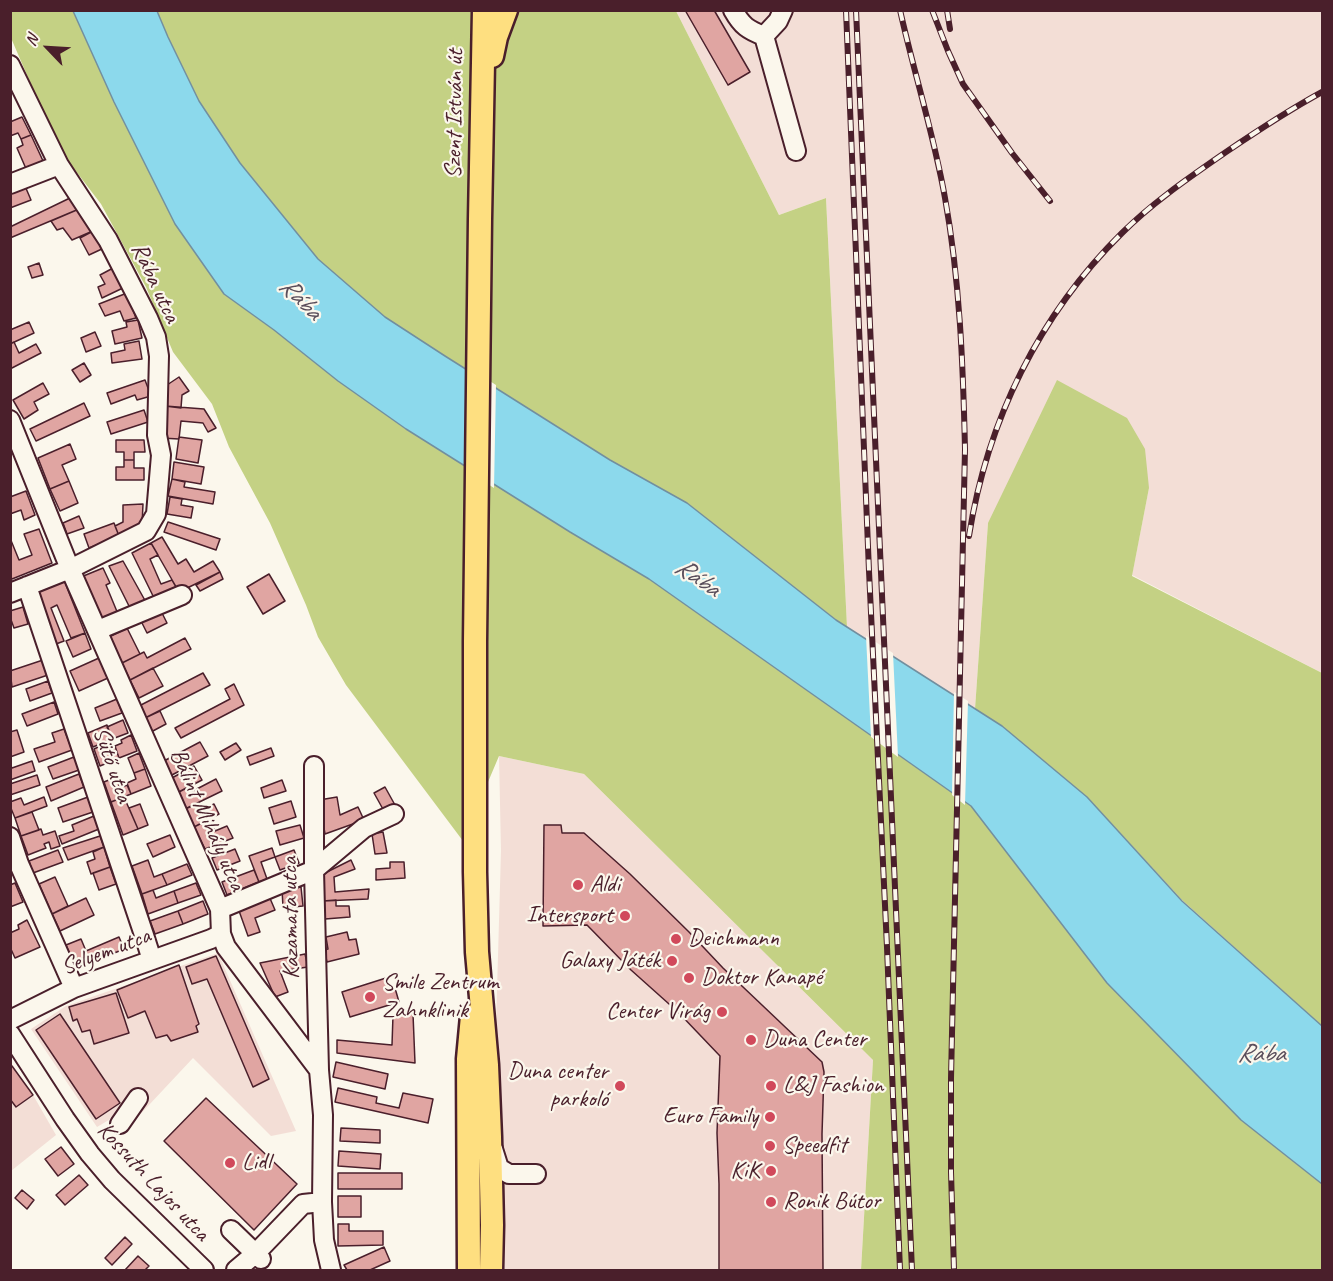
<!DOCTYPE html>
<html>
<head>
<meta charset="utf-8">
<style>
  body { margin:0 }
  #map { position:relative; width:1333px; height:1281px; overflow:hidden; background:#fbf7ec; font-family:Caveat,sans-serif }
  canvas { display:block }
  .frame { position:absolute; inset:0; border:12px solid #4a1f2b; pointer-events:none }
  .north { position:absolute; left:18px; top:18px; width:60px; height:60px; -webkit-text-stroke:4px #fbf7ec; paint-order:stroke; rotate:295deg; font-size:16px; font-weight:700; line-height:24px; text-align:center; color:#4a1f2b }
  .north::after { content:''; display:block; margin:auto; width:21px; height:27px; background:#4a1f2b; clip-path:polygon(50% 0,100% 100%,50% 72%,0 100%) }
</style>
</head>
<body>
<div id="map">
<canvas width="1333" height="1281"></canvas>
<div class="frame"></div>
<div class="north">N</div>
</div>
<script>
const ctx = document.querySelector('canvas').getContext('2d');
ctx.lineJoin = 'round';
function fillPath(path, color) {
  ctx.fillStyle = color;
  ctx.fill(path, 'evenodd');
}
function stroke(path, color, width, dash) {
  ctx.strokeStyle = color;
  ctx.lineWidth = width;
  ctx.lineCap = dash ? 'butt' : 'round';
  ctx.setLineDash(dash || []);
  ctx.stroke(path);
}
function write(font, color, halo, rows, align = 'center') {
  ctx.font = font + ' Caveat,sans-serif';
  ctx.lineWidth = 4.5;
  ctx.setLineDash([]);
  ctx.textBaseline = 'middle';
  ctx.strokeStyle = halo;
  ctx.fillStyle = color;
  for (const [text, x, y, turn = 0] of rows) {
    ctx.save();
    ctx.translate(x, y);
    ctx.rotate((+turn || 0) * Math.PI / 180);
    ctx.textAlign = isNaN(turn) ? turn : align;
    if (halo) ctx.strokeText(text, 0, 0);
    ctx.fillText(text, 0, 0);
    ctx.restore();
  }
}
const built = new Path2D(`
  M676 11H1322V673L1132 575 1149 488 988 523 975 709 847 627 826 198 779 215Z
  M499 756 584 774 873 1060 861 1270H489L501 851Z
  M218 953 296 1131 271 1136 193 1058 134 1121 124 1111 97 1127 31 1029 66 1006Z
  M12 1064 33 1095 56 1135 11 1171Z`);
const green = new Path2D(`
  M10 11H73L114 102 175 224 224 294 274 330 338 381 406 429 570 532 649 579 971 806 1107 983 1241 1120 1322 1184V1270H861L873 1060 584 774 499 756 463 841 346 685 318 637 306 605 270 523 229 447 212 404 173 352 146 287 101 204 59 149 11 38Z
  M157 11H676L779 215 826 198 847 627 836 620 687 503 610 460 445 356 385 317 318 259 240 163 199 101 168 37Z
  M1057 380 1127 418 1145 449 1149 488 1132 576 1322 673V1026L1182 900 1087 797 1002 726 975 709 988 523Z`);
const water = new Path2D(`
  M73 11H157L168 37 199 101 240 163 318 259 385 317 445 356 610 460 687 503 836 620 1002 726 1087 797 1182 901 1322 1026V1184L1241 1120 1107 983 971 806 649 579 570 532 406 429 338 381 274 330 224 294 175 224 114 102Z`);
const pier = new Path2D(`
  M468 367 496 385 494 488 466 470Z
  M866 636 893 653 898 757 871 737Z
  M954 692 968 701 965 805 952 795Z`);
const building = new Path2D(`
  M685 10H714L750 72 728 85Z
  M22 117 31 135 21 139 18 133 10 136V122Z
  M31 135 44 163 27 171 17 148 23 145 21 139Z
  M25 186 31 200 10 208V192Z
  M72 197 79 209 10 238V227Z
  M79 209 95 230 72 240 63 228 57 230 51 221Z
  M95 230 104 248 89 255 80 238Z
  M39 263 43 275 32 278 28 267Z
  M115 267 125 287 102 298 98 287 105 284 100 275Z
  M127 293 136 318 124 321 120 311 105 316 99 304Z
  M138 320 142 338 115 344 112 331 127 327 126 322Z
  M29 322 34 333 10 344V330Z
  M95 332 101 346 86 352 81 338Z
  M139 341 142 359 112 363 111 353 125 350 124 344Z
  M14 342 19 353 36 344 41 353 10 369V344Z
  M84 363 91 375 80 382 72 370Z
  M179 377 189 391 182 395 181 408 165 406 167 385Z
  M145 380 151 396 137 400 135 395 111 404 107 393Z
  M43 383 49 394 34 402 38 410 24 419 13 400Z
  M84 403 90 416 36 441 30 429Z
  M165 406 204 409 216 428 208 432 203 423 181 421 179 439 161 438Z
  M144 410 148 422 111 434 107 422Z
  M179 437 202 440 198 463 176 459Z
  M116 440H144L145 452H134V460H124V452H116Z
  M70 444 76 459 62 465 69 481 50 489 38 458Z
  M124 460H134V468H144V480H116V467H124Z
  M174 462 204 467 201 484 172 479Z
  M172 479 185 482 184 487 215 492 213 504 168 496Z
  M69 481 78 503 60 511 50 489Z
  M26 491 35 515 24 520 21 510 10 514V497Z
  M170 497 182 499 181 505 193 507 191 518 167 514Z
  M143 504 142 525 119 536 115 526 123 522V505Z
  M79 516 84 528 67 534 63 523Z
  M168 522 220 539 216 550 164 532Z
  M114 523 119 536 89 548 84 534Z
  M39 529 52 563 12 579 10 575V538L19 560 32 555 24 534Z
  M162 537 178 564 186 559 194 572 213 561 220 572 179 592 151 543Z
  M151 543 158 555 150 559 161 584 172 580 179 592 155 600 132 553Z
  M123 561 147 604 131 610 109 566Z
  M103 568 110 583 106 585 118 614 100 622 81 577Z
  M220 572 223 579 200 591 196 585Z
  M269 574 285 601 263 614 247 587Z
  M64 580 85 633 71 638 57 605 51 608 64 641 56 644 35 591Z
  M23 607 28 624 14 628 10 617V611Z
  M160 609 167 623 147 633 140 619Z
  M127 628 140 654 122 663 109 637Z
  M85 633 91 649 73 657 66 641Z
  M185 638 191 649 130 680 122 663 144 652 147 658Z
  M99 658 108 678 79 691 70 671Z
  M43 660 48 675 12 687 10 671Z
  M153 668 163 686 139 698 130 680Z
  M203 673 210 685 145 718 139 706Z
  M48 681 52 693 30 701 26 689Z
  M234 684 244 705 181 738 175 728 230 699 225 689Z
  M117 699 122 713 100 721 95 708Z
  M54 702 58 714 27 726 22 714Z
  M160 711 166 724 151 732 145 718Z
  M123 720 128 733 112 739 107 727Z
  M107 725 112 739 93 747 88 733Z
  M64 729 72 750 39 762 34 749 55 742 52 733Z
  M17 730 24 752 10 757V732Z
  M131 735 137 751 119 758 115 746 122 743 121 740Z
  M200 742 208 756 170 776 162 762Z
  M236 743 241 750 225 760 220 752Z
  M105 744 108 749 115 746 119 758 100 766 94 749Z
  M271 748 274 756 250 765 247 757Z
  M139 753 145 769 134 773 128 758Z
  M74 757 79 770 53 779 48 767Z
  M32 761 35 771 10 780V764L12 768Z
  M194 766 202 780 177 793 170 779Z
  M145 769 151 786 131 794 127 783 136 779 134 773Z
  M79 774 84 787 51 801 46 787Z
  M37 775 40 785 10 795V784Z
  M116 777 120 788 127 785 131 794 111 802 104 782Z
  M216 779 222 791 185 809 177 793 188 787 191 792Z
  M282 780 286 791 264 798 261 788Z
  M385 787 395 805 384 811 374 793Z
  M44 797 47 806 15 818 10 806V802L21 798 24 805Z
  M88 797 93 812 63 822 58 808Z
  M124 797 138 829 123 835 111 802Z
  M337 797 340 815 358 807 364 820 325 834 319 800Z
  M291 801 296 817 274 824 269 808Z
  M140 804 148 825 138 829 129 808Z
  M197 804 200 811 214 804 219 814 194 827 185 809Z
  M32 812 39 830 21 836 15 818Z
  M94 816 99 829 62 844 59 836 74 831 72 825Z
  M210 819 215 831 227 826 233 838 205 849 194 827Z
  M300 825 304 838 280 845 276 831Z
  M544 825H561L562 833H584L630 874 689 932 723 968 822 1062 824 1072 822 1134 823 1270H719V1184L717 1133 720 1056 678 1012 631 970 587 925 543 926Z
  M41 829 43 835 55 831 60 846 51 849 49 842 44 844 46 848 28 855 21 836Z
  M383 832 387 853 375 854 372 834Z
  M170 835 175 847 153 857 147 844Z
  M100 836 104 847 68 860 63 848Z
  M104 847 110 867 91 874 87 862 95 859 93 852Z
  M272 848 275 857 261 862 267 879 259 882 249 856Z
  M235 849 240 861 217 870 212 858Z
  M58 850 63 862 33 873 29 861Z
  M294 850 299 863 280 870 275 857Z
  M148 860 154 877 162 874 167 885 142 894 132 866Z
  M351 860 355 869 334 877 335 892 369 889 368 899 323 901V874Z
  M390 862H404L405 878 376 880V869L390 868Z
  M187 864 192 875 167 885 162 874Z
  M110 867 116 884 99 890 93 873Z
  M254 870 259 882 227 895 222 882Z
  M55 877 68 906 52 914 39 884Z
  M15 883 23 902 10 907V885Z
  M196 883 201 895 178 903 174 891Z
  M301 887 303 906 283 908 282 888Z
  M153 890 156 898 174 891 178 903 148 914 142 894Z
  M269 896 275 910 255 918 260 932 248 936 238 908Z
  M86 898 94 915 60 931 52 914Z
  M336 900V906H349L350 917 325 919 323 901Z
  M203 901 208 914 183 924 178 911Z
  M178 911 183 924 155 934 150 921Z
  M27 920 40 947 15 958 10 947V933L19 929 18 925Z
  M347 932 349 940 356 939 359 954 327 962 324 950 328 949 326 937Z
  M119 937 124 949 76 969 66 945 81 939 86 951Z
  M305 954 308 967 280 971 288 992 275 997 260 963Z
  M216 956 269 1079 253 1087 207 979 192 984 186 967Z
  M179 965 199 1024 196 1026 198 1032 171 1041 167 1035 156 1038 145 1011 128 1018 117 990Z
  M386 978 390 990 395 988 399 1002 350 1017 342 992Z
  M116 993 129 1033 94 1044 90 1030 82 1032 77 1019 73 1021 69 1007Z
  M60 1014 120 1103 96 1119 36 1030Z
  M413 1014 415 1063 337 1053V1040L392 1045 393 1015Z
  M336 1062 388 1074 385 1089 333 1077Z
  M12 1066 33 1095 16 1107 10 1099V1067Z
  M338 1088 377 1097 376 1103 399 1108 403 1093 433 1099 428 1123 335 1102Z
  M206 1098 297 1184 254 1230 164 1141Z
  M341 1128 380 1130V1143L340 1141Z
  M61 1147 74 1164 58 1176 45 1159Z
  M339 1151 381 1154 380 1169 338 1166Z
  M338 1173H402V1189H338Z
  M79 1175 88 1185 65 1205 56 1195Z
  M22 1190 34 1200 27 1209 15 1198Z
  M338 1196H361V1217H338Z
  M338 1224H349V1231H383V1245L338 1246Z
  M125 1237 132 1244 112 1265 105 1258Z
  M384 1247 390 1261 370 1270H347L344 1265Z
  M138 1256 149 1266 145 1270H125Z`);
const minor = new Path2D(`
  M733 10C742 26 748 30 764 36
  M783 10 778 21 764 36 796 151
  M10 65 59 165 108 240 148 318 156 337 159 356 157 435 161 455 156 514 146 531 70 569 10 593
  M10 184 59 165
  M10 420 70 569 220 909 221 934 226 947 319 1070
  M27 586 144 935 152 960
  M98 630 182 595
  M314 766V870L319 1070 323 1115 322 1202 324 1240 331 1270
  M10 837 19 864 74 988
  M220 909 314 870 364 828 394 814
  M10 1020 74 988 211 939 221 934
  M10 1034 65 1119 90 1154 112 1180 204 1270
  M120 1124 138 1098
  M493 1149 499 1168 509 1174H536
  M231 1230 261 1259
  M236 1270 255 1254 303 1204 322 1202`);
const major = new Path2D(`
  M484 10 480 219 475 641V872L477 952 487 1065 490 1137 492 1225 491 1270
  M492 56 496 37 506 10
  M469 1270 468 1059 472 1016`);
const rail = new Path2D(`
  M846 10 869 571 887 947 900 1270
  M856 10 912 1270
  M900 10C914 73 934 135 945 198 960 281 963 365 965 449L951 1078V1172L954 1270
  M932 10 948 51 963 84 1012 153 1050 201
  M947 10 950 29
  M969 536C987 421 1039 315 1122 233 1153 202 1190 177 1226 152 1257 131 1289 110 1322 92`);
const markers = [
  [578,885,6,"#d1495b"],
  [625,916,6,"#d1495b"],
  [676,939,6,"#d1495b"],
  [672,961,6,"#d1495b"],
  [689,978,6,"#d1495b"],
  [370,997,6,"#d1495b"],
  [722,1012,6,"#d1495b"],
  [751,1040,6,"#d1495b"],
  [620,1086,6,"#d1495b"],
  [771,1086,6,"#d1495b"],
  [770,1117,6,"#d1495b"],
  [770,1146,6,"#d1495b"],
  [230,1163,6,"#d1495b"],
  [771,1171,6,"#d1495b"],
  [771,1202,6,"#d1495b"]
];
const streetNames = [
  ["Szent István út",455,114,-89],
  ["Rába utca",155,283,65],
  ["Sütő utca",112,765,71],
  ["Bálint Mihály utca",207,820,66],
  ["Kazamata utca",291,918,-91],
  ["Selyem utca",106,952,-21],
  ["Kossuth Lajos utca",153,1182,47]
];
const poiNames = [
  ["Aldi",590,885],
  ["Intersport",613,916,"right"],
  ["Deichmann",688,939],
  ["Galaxy Játék",660,961,"right"],
  ["Doktor Kanapé",701,978],
  ["Smile Zentrum",382,983],
  ["Zahnklinik",382,1011],
  ["Center Virág",710,1012,"right"],
  ["Duna Center",763,1040],
  ["Duna center",608,1072,"right"],
  ["parkoló",608,1100,"right"],
  ["L&J Fashion",783,1086],
  ["Euro Family",758,1117,"right"],
  ["Speedfit",782,1146],
  ["Lidl",242,1163],
  ["KiK",759,1171,"right"],
  ["Ronik Bútor",783,1202]
];
const waterNames = [
  ["Rába",300,299,45],
  ["Rába",697,578,34],
  ["Rába",1261,1054]
];
fillPath(built, '#f3ded6');
fillPath(green, '#c4d184');
fillPath(water, '#8cd9ec');
stroke(water, '#728f9f', 1.5);
fillPath(pier, '#fbf7ec');
fillPath(building, '#e0a5a2');
stroke(building, '#4a1f2b', 1.5);
stroke(minor, '#4a1f2b', 22);
stroke(major, '#4a1f2b', 27);
stroke(minor, '#fbf7ec', 18);
stroke(major, '#fedf80', 22);
stroke(rail, '#4a1f2b', 6);
stroke(rail, '#fbf7ec', 4, [11]);
for (const [x, y, r, color] of markers) {
  const dot = new Path2D();
  dot.arc(x, y, r, 0, 2 * Math.PI);
  ctx.fillStyle = color;
  ctx.fill(dot);
  stroke(dot, '#fbf7ec', 2);
}
write('24px', '#4a1f2b', '#fbf7ec', streetNames);
write('24px', '#4a1f2b', '#fbf7ec', poiNames, 'left');
write('italic 26px', '#5a4e5b', '#fbf7ec', waterNames);
</script>
</body>
</html>
